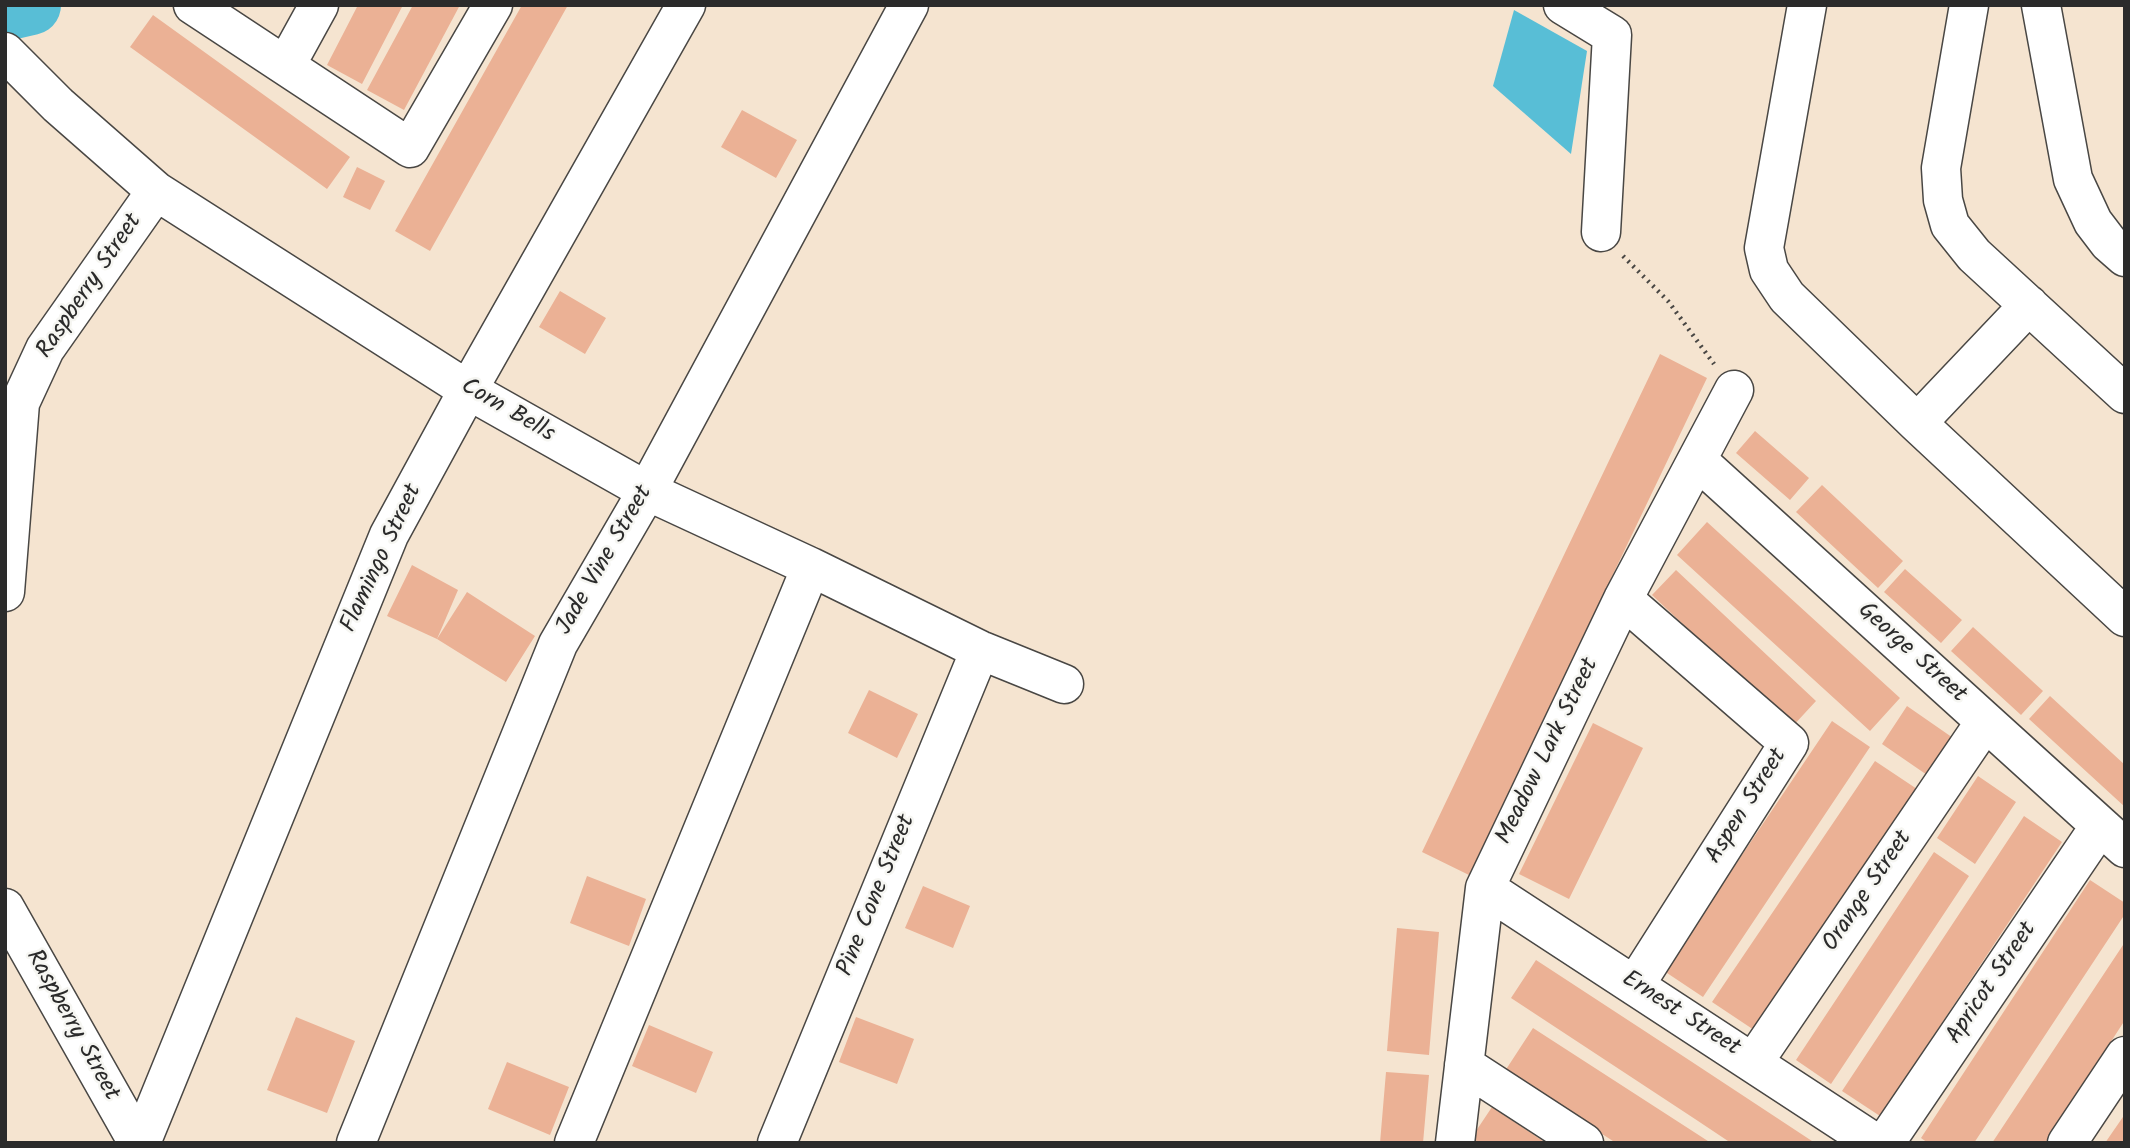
<!DOCTYPE html>
<html>
<head>
<meta charset="utf-8">
<style>
  body { margin:0 }
  #map { position:relative; width:2130px; height:1148px; overflow:hidden; background:#f5e4d0; font-family:Kalam,sans-serif }
  canvas { display:block }
  .frame { position:absolute; inset:0; border:7px solid #2b2b2b; pointer-events:none }
</style>
</head>
<body>
<div id="map">
<canvas width="2130" height="1148"></canvas>
<div class="frame"></div>
</div>
<script>
const ctx = document.querySelector('canvas').getContext('2d');
ctx.lineJoin = 'round';
function fillPath(path, color) {
  ctx.fillStyle = color;
  ctx.fill(path, 'evenodd');
}
function stroke(path, color, width, dash) {
  ctx.strokeStyle = color;
  ctx.lineWidth = width;
  ctx.lineCap = dash ? 'butt' : 'round';
  ctx.setLineDash(dash || []);
  ctx.stroke(path);
}
function write(font, color, halo, rows, align = 'center') {
  ctx.font = font + ' Kalam,sans-serif';
  ctx.lineWidth = 5;
  ctx.setLineDash([]);
  ctx.textBaseline = 'middle';
  ctx.strokeStyle = halo;
  ctx.fillStyle = color;
  for (const [text, x, y, turn = 0] of rows) {
    ctx.save();
    ctx.translate(x, y);
    ctx.rotate((+turn || 0) * Math.PI / 180);
    ctx.textAlign = isNaN(turn) ? turn : align;
    if (halo) ctx.strokeText(text, 0, 0);
    ctx.fillText(text, 0, 0);
    ctx.restore();
  }
}
const water = new Path2D(`
  M1514 10 1587 51 1571 154 1493 86Z`);
const river = new Path2D(`
  M5 11 31 5`);
const building = new Path2D(`
  M358 5H403L362 84 327 65Z
  M413 5H460L404 110 367 90Z
  M522 5H568L430 251 395 231Z
  M153 15 350 157 327 189 130 47Z
  M742 110 797 140 776 178 721 147Z
  M357 167 385 181 370 210 343 197Z
  M560 291 606 318 585 354 539 327Z
  M1660 354 1707 378 1469 875 1422 852Z
  M1755 431 1809 478 1790 500 1736 453Z
  M1822 485 1903 561 1878 588 1796 512Z
  M1707 522 1900 698 1870 731 1677 555Z
  M412 565 458 590 437 639 467 592 535 636 506 682 437 639 387 616Z
  M1905 569 1962 620 1941 643 1884 592Z
  M1676 570 1816 701 1792 727 1652 595Z
  M1973 627 2043 691 2021 715 1951 651Z
  M869 690 918 714 897 758 848 733Z
  M2050 696 2125 765V807L2029 719Z
  M1907 706 1956 740 1930 777 1882 744Z
  M1832 721 1870 747 1703 997 1664 971Z
  M1593 723 1643 748 1569 899 1519 874Z
  M1875 761 1917 789 1754 1030 1712 1002Z
  M1978 776 2016 802 1975 864 1937 838Z
  M2024 816 2062 842 1880 1116 1842 1091Z
  M1934 852 1969 876 1831 1084 1796 1060Z
  M587 876 646 899 629 946 570 923Z
  M2090 880 2125 903V914L1974 1143H1928L1921 1138Z
  M923 886 970 906 953 948 905 928Z
  M1397 928 1439 932 1429 1055 1387 1051Z
  M2125 942V1020L2045 1143H1992Z
  M1536 960 1689 1060 1815 1143H1731L1695 1119 1511 998Z
  M296 1017 355 1041 327 1113 267 1090Z
  M856 1017 914 1039 897 1084 839 1062Z
  M649 1025 713 1052 696 1093 632 1066Z
  M1533 1028 1711 1143H1616L1505 1071Z
  M507 1062 569 1087 550 1135 488 1109Z
  M1386 1072 1429 1075 1423 1143H1380Z
  M1492 1107 1546 1143H1468Z
  M2125 1114V1143H2105Z`);
const path = new Path2D(`
  M1623 256 1668 301 1714 364`);
const minor = new Path2D(`
  M193 5 410 148 493 5
  M1563 5 1612 35 1601 232
  M1807 5 1764 248 1769 270 1787 297 1917 423 2125 617
  M1969 5 1941 168 1943 200 1950 225 1974 255 2125 394
  M2041 5 2073 179 2093 222 2109 243 2125 257
  M5 52 58 105 156 191 468 390 647 491 811 567 980 650 1064 684
  M286 65 319 5
  M1917 423 2029 305
  M1697 460 2125 848
  M5 592 20 403 45 349 156 191
  M1623 599 1789 743 1635 985
  M1485 888 1875 1143
  M5 908 138 1143
  M1753 1063 1985 722
  M1464 1065 1584 1143
  M141 1143 389 535 468 390 686 5
  M356 1143 558 644 647 491 909 5
  M574 1143 811 567
  M777 1143 980 650
  M1455 1143 1485 888 1623 599 1734 390
  M1885 1143 2100 826
  M2067 1143 2125 1056`);
const streetNames = [
  ["Raspberry Street",91,287,-56],
  ["Corn Bells",507,412,30],
  ["Flamingo Street",383,559,-65],
  ["Jade Vine Street",606,561,-60],
  ["George Street",1911,654,42],
  ["Meadow Lark Street",1549,752,-64],
  ["Aspen Street",1748,807,-58],
  ["Orange Street",1869,892,-56],
  ["Pine Cone Street",878,896,-68],
  ["Apricot Street",1993,984,-56],
  ["Ernest Street",1680,1015,33],
  ["Raspberry Street",71,1026,61]
];
fillPath(water, '#58bed6');
stroke(river, '#58bed6', 60);
fillPath(building, '#ebb195');
stroke(minor, '#494744', 41);
stroke(path, '#494744', 4.5, [2, 5]);
stroke(minor, '#fff', 38);
write('24px', '#2b2b2b', '#f6f6f2', streetNames);
</script>
</body>
</html>
